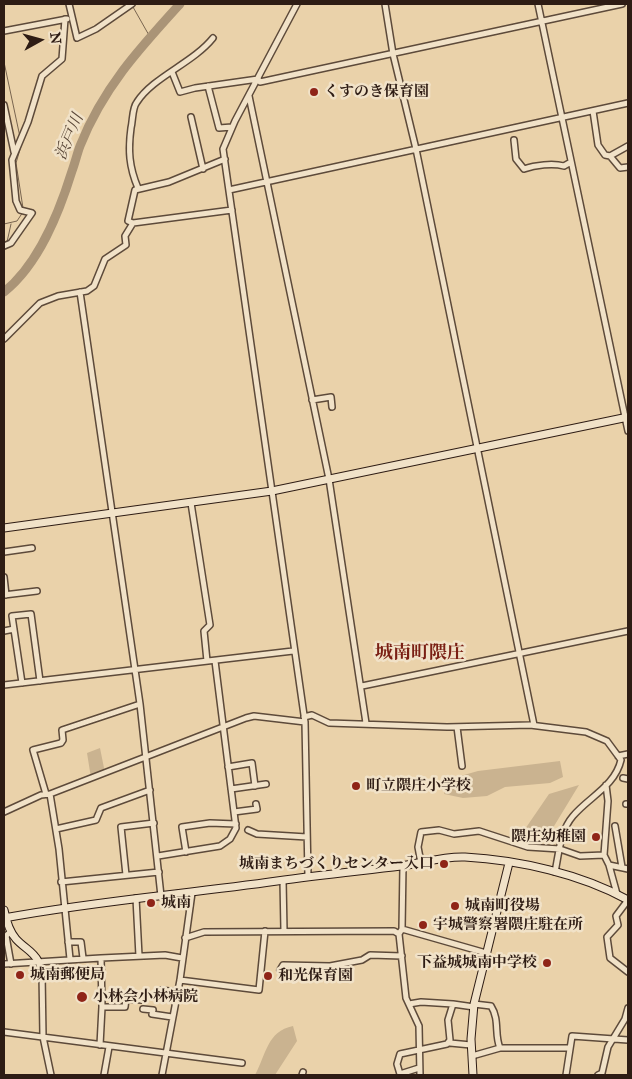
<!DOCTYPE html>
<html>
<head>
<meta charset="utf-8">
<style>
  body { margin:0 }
  #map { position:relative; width:632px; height:1079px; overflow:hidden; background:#ead2aa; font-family:"IM FELL Great Primer",serif }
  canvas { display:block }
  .frame { position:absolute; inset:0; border:5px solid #2e1c14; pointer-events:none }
  .north { position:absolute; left:15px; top:15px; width:50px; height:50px; -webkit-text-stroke:4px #f1e2c8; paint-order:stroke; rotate:83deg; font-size:14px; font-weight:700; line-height:20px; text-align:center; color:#2e1c14 }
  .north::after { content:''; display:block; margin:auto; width:18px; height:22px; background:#2e1c14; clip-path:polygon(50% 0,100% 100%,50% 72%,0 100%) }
</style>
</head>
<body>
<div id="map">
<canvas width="632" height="1079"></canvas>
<div class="frame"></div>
<div class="north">N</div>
</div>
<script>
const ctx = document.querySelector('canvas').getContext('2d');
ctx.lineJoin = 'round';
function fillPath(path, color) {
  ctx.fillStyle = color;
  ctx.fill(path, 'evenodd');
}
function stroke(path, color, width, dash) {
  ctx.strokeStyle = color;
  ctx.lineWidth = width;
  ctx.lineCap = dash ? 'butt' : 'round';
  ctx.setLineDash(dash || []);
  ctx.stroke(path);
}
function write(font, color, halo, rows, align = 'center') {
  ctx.font = font + ' "IM FELL Great Primer","Noto Serif JP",serif';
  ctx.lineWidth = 5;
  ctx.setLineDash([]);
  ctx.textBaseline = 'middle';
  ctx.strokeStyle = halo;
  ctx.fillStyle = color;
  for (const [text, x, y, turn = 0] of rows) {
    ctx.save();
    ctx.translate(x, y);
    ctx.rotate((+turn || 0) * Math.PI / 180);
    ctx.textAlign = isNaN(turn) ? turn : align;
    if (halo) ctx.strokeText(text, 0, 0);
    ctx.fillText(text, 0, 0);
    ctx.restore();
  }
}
const green = new Path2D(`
  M100 748 105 773 91 778 87 753Z
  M560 761 563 777 550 783 505 787 487 796 463 798 444 794 450 779 478 771Z
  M579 785 548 836 523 832 549 794Z
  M293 1026 297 1041 275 1075H255C266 1055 267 1031 293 1026Z`);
const stream = new Path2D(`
  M133 7 150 37
  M4 62 20 137
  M21 146 16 163 23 208
  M4 224 17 221 23 212
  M7 242 11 224`);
const river = new Path2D(`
  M4 292C39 264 59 213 72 171 75 163 77 154 80 146 103 88 139 49 180 4`);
const street = new Path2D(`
  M69 4 77 38 96 29 132 4
  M297 4 235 121 223 149 305 722 308 876
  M385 4 393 54 416 149 534 725
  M538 4 628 431
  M4 31 67 19
  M172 72 180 92 195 88 258 79 260 82 622 4
  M208 86 219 128 232 127
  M249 96 329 479 366 723
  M4 105 14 152
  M593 111 598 145 605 155 610 156 628 146
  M191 117 203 169
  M514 140 516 159 524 169C535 165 553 163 564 166L571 162
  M610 156 620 168 628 167
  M138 188C129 167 128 150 131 128 133 120 132 108 137 102 153 77 193 63 213 38
  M229 190 628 103
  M133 223 128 221 135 190 169 182 225 159
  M4 246 11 243 32 213 20 210 16 201 12 160 28 122 42 76 62 59 65 19
  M80 292 140 704 161 896
  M4 339 40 303 58 296 87 291 94 286 105 259 126 245 125 236 133 223 232 210
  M312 400 331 397 332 407
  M191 503 210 625 204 631 207 661
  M4 552 32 548
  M4 577 6 595
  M4 595 37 591
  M4 631 14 629
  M22 683 12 616 31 614 40 681
  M4 685 293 651
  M362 686 628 631
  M304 717 312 715 329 723 447 727 530 725 586 732 607 741 621 760C615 786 589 797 573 816 560 831 559 853 555 872
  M457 727 462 766
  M618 756 628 754
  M228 767 252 763 255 786
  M623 778 628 779
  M231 789 266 784
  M46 794 33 750 61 743 63 740 62 730 140 704
  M50 794 59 849 70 959
  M626 804H628
  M4 812 41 795 50 794 246 718 254 716 305 722
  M234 812 257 809 256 804
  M615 826 622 867
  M56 829 96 820 101 808 150 790
  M248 830 257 834 307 837
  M186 852 182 827 210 823 236 824
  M604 855 608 801 606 785
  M158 856 220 846 230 839 236 828 215 661
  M421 863 418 847 421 832 439 830 454 834 479 831 528 847 560 849 580 856 604 855 609 865
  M403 866 402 929 399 934 406 998 419 1026 420 1075
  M126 875 121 827 154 823
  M283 880 284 931
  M61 882 159 872
  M617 894 609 865 628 869
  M136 898 139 956
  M628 900 616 916 618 925 607 937 610 958 628 972
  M402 929 486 953
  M185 938 204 932 394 931 399 934
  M68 942H81L83 958
  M38 961 42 973 43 1037 51 1075
  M4 964 101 958 165 955 182 958
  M11 964 6 936 11 931
  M280 970 283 965 330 966 362 960 370 955 402 956
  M180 980 259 990 265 931
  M409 1004 421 1002 453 1004
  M474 1004 491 1006C500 1020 494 1034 500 1048
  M102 1007H125L126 999 142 1000V995L160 997 161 990 177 992
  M143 1009 153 1010 152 1014 172 1017
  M4 1032 242 1063
  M450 1043 471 1045
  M100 1045 102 1007 101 958
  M472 1056 500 1048H568
  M419 1068 400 1074 397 1064 400 1054 447 1044 450 1040 448 1020 453 1004 474 1007
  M104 1075 109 1047
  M162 1075 180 980 192 893
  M302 1075 303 1072
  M566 1075 572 1036 628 1040
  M598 1075 602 1073 608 1047 625 1019 628 1008`);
const secondary = new Path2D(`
  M4 528 272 491 628 417
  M4 910C6 920 9 931 16 939 24 948 33 951 38 961
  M4 918C94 901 186 894 277 881 319 875 360 871 401 866 423 863 443 856 465 857 519 860 581 874 628 900
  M473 1075 471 1039 474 1004 509 863`);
const markers = [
  [314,92,5,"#8f2418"],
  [356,786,5,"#8f2418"],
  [596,837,5,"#8f2418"],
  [444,864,5,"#8f2418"],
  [151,903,5,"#8f2418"],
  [455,906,5,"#8f2418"],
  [423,925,5,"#8f2418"],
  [547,963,5,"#8f2418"],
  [20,975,5,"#8f2418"],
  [268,976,5,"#8f2418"],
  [82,997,6,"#8f2418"]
];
const poiNames = [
  ["くすのき保育園",324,92],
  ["町立隈庄小学校",366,786],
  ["隈庄幼稚園",586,837,"right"],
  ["城南まちづくりセンター入口",434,864,"right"],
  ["城南",161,903],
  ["城南町役場",465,906],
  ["宇城警察署隈庄駐在所",433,925],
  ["下益城城南中学校",537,963,"right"],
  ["城南郵便局",30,975],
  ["和光保育園",278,976],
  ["小林会小林病院",93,997]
];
const waterNames = [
  ["浜戸川",70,137,-67]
];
const quarterNames = [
  ["城南町隈庄",420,654]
];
fillPath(green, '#cab390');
stroke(stream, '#78644f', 1);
stroke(river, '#aa9477', 9);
stroke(street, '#5d4a3a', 8);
stroke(secondary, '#2e1c14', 9);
stroke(street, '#f1e2c8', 5);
stroke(secondary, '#f1e2c8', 7);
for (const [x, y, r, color] of markers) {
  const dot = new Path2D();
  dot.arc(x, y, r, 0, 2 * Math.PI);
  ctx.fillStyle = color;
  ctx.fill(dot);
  stroke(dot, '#f1e2c8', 2);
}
write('bold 15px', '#2e1c14', '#f1e2c8', poiNames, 'left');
write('italic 16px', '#594637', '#f1e2c8', waterNames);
write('bold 18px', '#7a1f14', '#f1e2c8', quarterNames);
</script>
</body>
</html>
